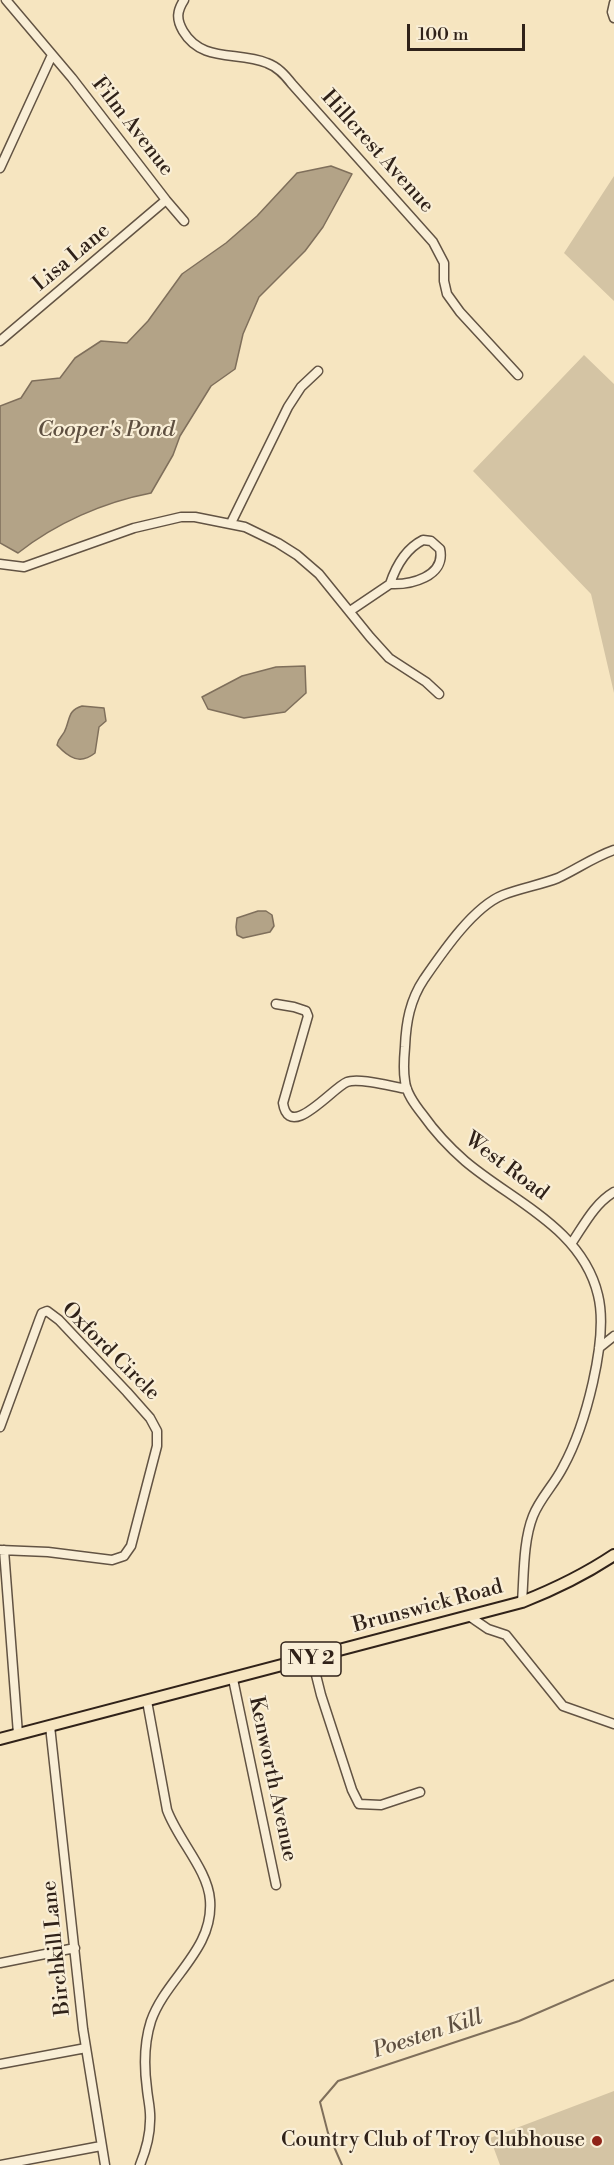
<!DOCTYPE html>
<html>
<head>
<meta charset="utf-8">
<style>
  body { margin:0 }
  #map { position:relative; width:614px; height:2165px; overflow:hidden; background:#f6e5c0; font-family:"Libre Bodoni",serif }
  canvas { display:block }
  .scale { position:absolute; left:407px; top:24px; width:118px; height:27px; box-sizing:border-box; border:3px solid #302219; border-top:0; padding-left:8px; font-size:18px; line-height:21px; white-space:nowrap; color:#302219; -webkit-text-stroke:4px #f9eed6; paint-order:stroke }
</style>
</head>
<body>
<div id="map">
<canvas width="614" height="2165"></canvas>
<div class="scale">100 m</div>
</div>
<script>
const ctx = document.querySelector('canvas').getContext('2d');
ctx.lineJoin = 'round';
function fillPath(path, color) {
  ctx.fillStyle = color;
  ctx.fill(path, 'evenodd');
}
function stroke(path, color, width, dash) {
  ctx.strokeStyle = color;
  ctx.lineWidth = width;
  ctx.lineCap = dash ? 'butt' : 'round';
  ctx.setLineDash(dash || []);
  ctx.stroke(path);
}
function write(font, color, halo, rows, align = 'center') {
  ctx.font = font + ' "Libre Bodoni",serif';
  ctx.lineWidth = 4.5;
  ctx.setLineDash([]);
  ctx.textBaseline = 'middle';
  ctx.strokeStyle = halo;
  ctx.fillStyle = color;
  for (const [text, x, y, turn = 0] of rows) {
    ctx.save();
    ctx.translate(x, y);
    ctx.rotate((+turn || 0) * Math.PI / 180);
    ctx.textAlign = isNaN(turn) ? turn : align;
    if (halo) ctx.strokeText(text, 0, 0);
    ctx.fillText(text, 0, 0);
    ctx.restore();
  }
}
const green = new Path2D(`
  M614 176V301L564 253Z
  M584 355 614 384V693L591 594 473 471Z
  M614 2091V2165H500L490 2138Z`);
const water = new Path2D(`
  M331 166 352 174 323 227 305 251 259 297 243 334 235 369 211 386 180 436 173 455 151 493C104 502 56 523 18 553L0 543V406L21 398 32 381 60 378 75 358 101 341 127 343 148 321 182 274 226 243 257 216 297 173Z
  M305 666 306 693 285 712 244 718 208 709 202 697 242 676 276 667Z
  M82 706 104 708 106 721 99 727 95 753C80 765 69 758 57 745 58 737 64 736 66 728 70 717 69 710 82 706Z
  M258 911H266L272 915 274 926 270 932 243 938 237 935 236 927 237 918Z`);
const stream = new Path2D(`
  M342 2165 328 2133 320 2102 338 2081 519 2021 614 1980`);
const minor = new Path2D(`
  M6 0 72 78 166 200 184 221
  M184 0C177 11 176 19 183 31 202 63 237 51 267 63 278 67 285 75 292 84L433 242 444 263V281L447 294 460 312 518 375
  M614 3 612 12 614 18
  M0 168 52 55
  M0 341 166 200
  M231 523 288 407 301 387 318 371
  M423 540 431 541 440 549C446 577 410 585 390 584 396 566 405 549 423 540Z
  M0 564 24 567 134 528 181 517H195L245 527 278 543 297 555 319 574 370 637 389 658 426 682 439 694
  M350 611 390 584
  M276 1004 294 1007 306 1011 308 1016 283 1103C289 1142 332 1088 347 1082 359 1077 393 1087 407 1089
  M571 1244C584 1225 594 1204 614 1192
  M599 1348 614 1336
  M0 1427 40 1318 42 1313 47 1311 59 1320 127 1392 150 1418 157 1431V1446L131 1546 124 1556 112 1560 48 1552 0 1550
  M4 1550 18 1734
  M522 1602C524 1576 523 1541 533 1516 540 1498 554 1485 563 1467 585 1427 609 1339 598 1295 582 1228 512 1201 465 1161 449 1147 435 1132 423 1115 415 1105 406 1093 405 1081 403 1070 404 1058 405 1047 406 1022 410 1000 424 979 442 953 473 907 503 895 521 888 540 885 558 878 577 869 594 857 614 850
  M469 1616 488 1629 506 1635 563 1706 614 1724
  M312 1659 321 1695 352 1790 359 1804 381 1805 420 1792
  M233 1679 276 1885
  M50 1726 83 2029 105 2165
  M0 1963 75 1948
  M0 2064 86 2048
  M0 2165 101 2146
  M140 2165C146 2150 150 2137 150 2121 151 2110 148 2100 147 2089 144 2067 144 2043 151 2021 166 1978 214 1950 210 1900 208 1870 178 1840 167 1810L147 1701`);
const major = new Path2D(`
  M0 1739 522 1602C555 1589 584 1575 614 1555`);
const markers = [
  [597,2141,6,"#8f2418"]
];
const shields = [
  [311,1659,60]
];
const shieldNames = [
  ["NY 2",311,1659]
];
const streetNames = [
  ["Film Avenue",132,127,52],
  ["Hillcrest Avenue",377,152,48],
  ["Lisa Lane",72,258,-40],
  ["West Road",506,1167,37],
  ["Oxford Circle",110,1352,45],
  ["Brunswick Road",428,1607,-15],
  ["Kenworth Avenue",272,1779,78],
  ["Birchkill Lane",57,1948,-96]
];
const poiNames = [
  ["Country Club of Troy Clubhouse",585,2141]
];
const waterNames = [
  ["Cooper's Pond",106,431],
  ["Poesten Kill",428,2035,-18]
];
fillPath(green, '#d4c4a4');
fillPath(water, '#b3a387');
stroke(water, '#7f6f5b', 1.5);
stroke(stream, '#7f6f5b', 2);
stroke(minor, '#625343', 11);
stroke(major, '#302219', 14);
stroke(minor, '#f9eed6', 8);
stroke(major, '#f6e5c0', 10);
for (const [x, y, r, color] of markers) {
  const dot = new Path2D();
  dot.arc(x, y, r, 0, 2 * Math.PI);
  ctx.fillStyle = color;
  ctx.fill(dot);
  stroke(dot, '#f9eed6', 2);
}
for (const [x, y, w] of shields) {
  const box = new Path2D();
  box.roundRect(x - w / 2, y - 17, w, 34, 4.5);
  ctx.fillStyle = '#f9eed6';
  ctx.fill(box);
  stroke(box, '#302219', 1.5);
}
write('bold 20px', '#302219', null, shieldNames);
write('21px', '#302219', '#f9eed6', streetNames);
write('21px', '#302219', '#f9eed6', poiNames, 'right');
write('italic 22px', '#5e4f40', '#f9eed6', waterNames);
</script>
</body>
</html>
